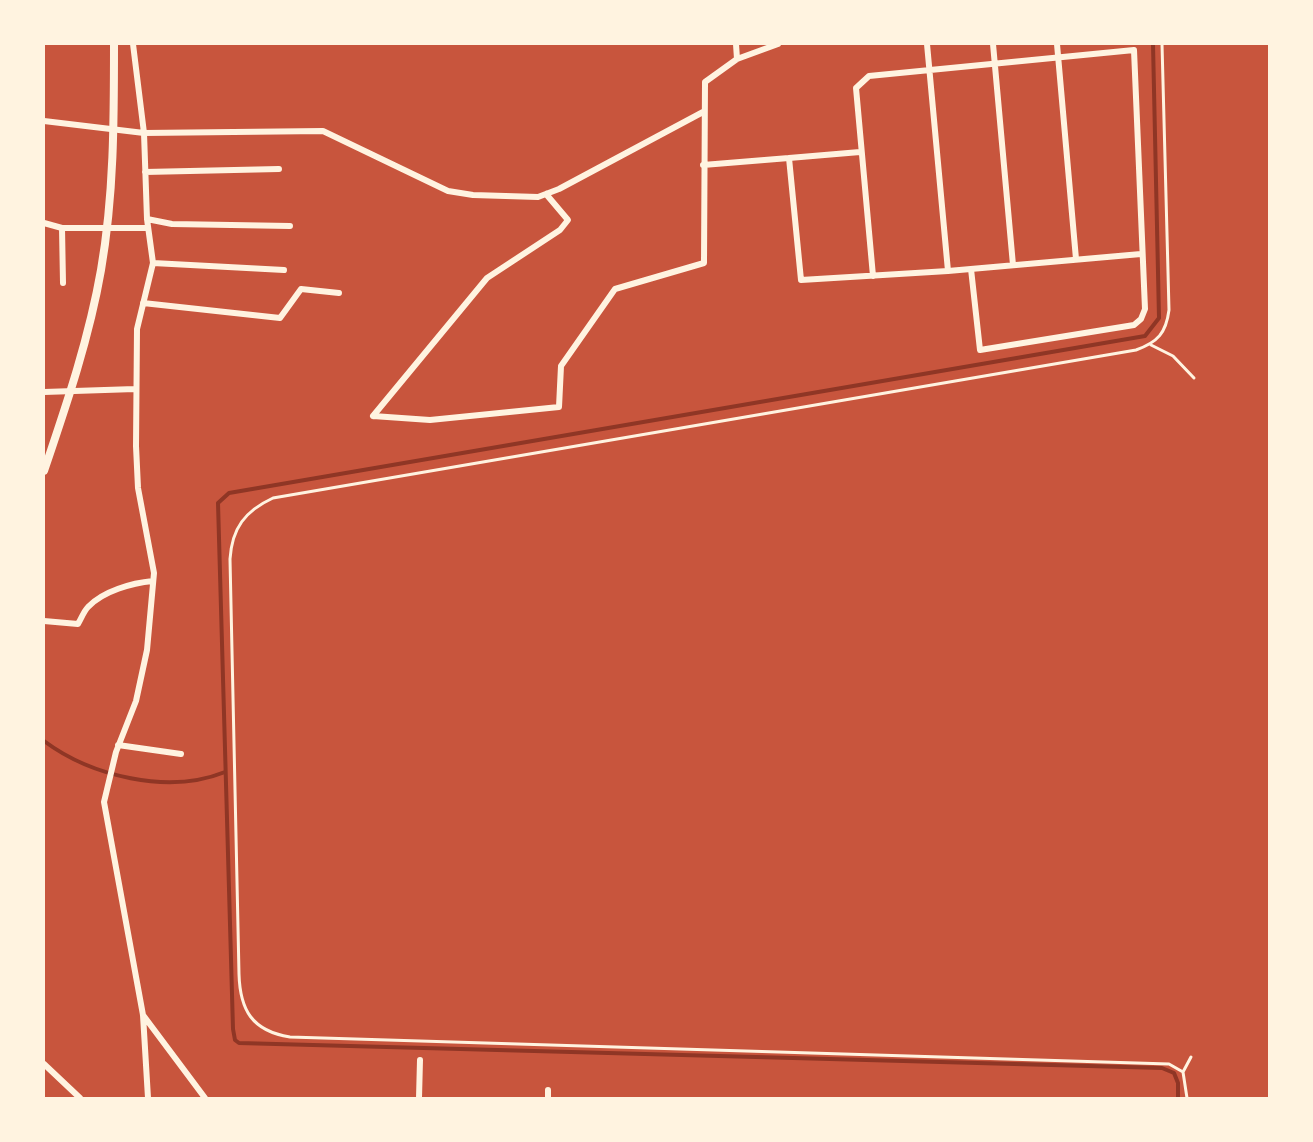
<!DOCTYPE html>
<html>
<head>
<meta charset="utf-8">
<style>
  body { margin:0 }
  #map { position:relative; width:1313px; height:1142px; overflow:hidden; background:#c8553d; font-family:"Sofia Sans Condensed",sans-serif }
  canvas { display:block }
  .frame { position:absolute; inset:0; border:45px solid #fff3e0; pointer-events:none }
</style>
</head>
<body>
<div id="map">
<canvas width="1313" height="1142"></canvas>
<div class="frame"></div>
</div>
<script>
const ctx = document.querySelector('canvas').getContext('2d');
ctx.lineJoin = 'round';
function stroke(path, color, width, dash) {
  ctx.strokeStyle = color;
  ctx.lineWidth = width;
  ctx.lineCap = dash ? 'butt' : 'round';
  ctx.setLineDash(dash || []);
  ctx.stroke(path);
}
const stream = new Path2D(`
  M1153 44 1159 318 1145 336 229 493 218 503 233 1029 235 1040 239 1043 1162 1068 1174 1073 1178 1083V1098
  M44 741C91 776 168 795 225 772`);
const service = new Path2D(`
  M1162 44 1169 310C1166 333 1158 342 1136 350L273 498C245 511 232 528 230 559L239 974C240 1010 252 1031 290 1037L1169 1064 1183 1072 1187 1098
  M1151 345 1173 356 1194 378
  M1183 1072 1191 1057`);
const minor = new Path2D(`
  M133 44 144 133 147 219 153 263 137 329 136 446 138 488 154 573 147 650 136 701 116 752 104 802 143 1015 148 1098
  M736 44 737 59
  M927 44 948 271
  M993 44 1013 265
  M1057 44 1076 259
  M44 121 144 133 323 131 448 191 473 195 538 197 559 189 703 112
  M789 158 860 152
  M703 165 789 158 801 280 948 271 1141 254
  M145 172 279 169
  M147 219 172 224 290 226
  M44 223 62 228H148
  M62 228 63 283
  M153 263 284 270
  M873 276 856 88 869 76 1134 50 1145 309 1141 319 1134 325 980 350 971 269
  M143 303 280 318 301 289 339 293
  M44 392 135 389
  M373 416 430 420 559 407 561 366 615 289 704 263 705 82 737 59 778 44
  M373 416 487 278 560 230 568 220 546 194
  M44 621 78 624C81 619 84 611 88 607 103 591 132 583 153 581
  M118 745 181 754
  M143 1015 205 1098
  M44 1064 80 1098
  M419 1098 420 1060
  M548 1098V1090`);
const tertiary = new Path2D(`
  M44 471C66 406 89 339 101 270 114 195 114 120 114 44`);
stroke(stream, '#8f3625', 4);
stroke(service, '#fff3e0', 3);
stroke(minor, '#fff3e0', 6);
stroke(tertiary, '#fff3e0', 8);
</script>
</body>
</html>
